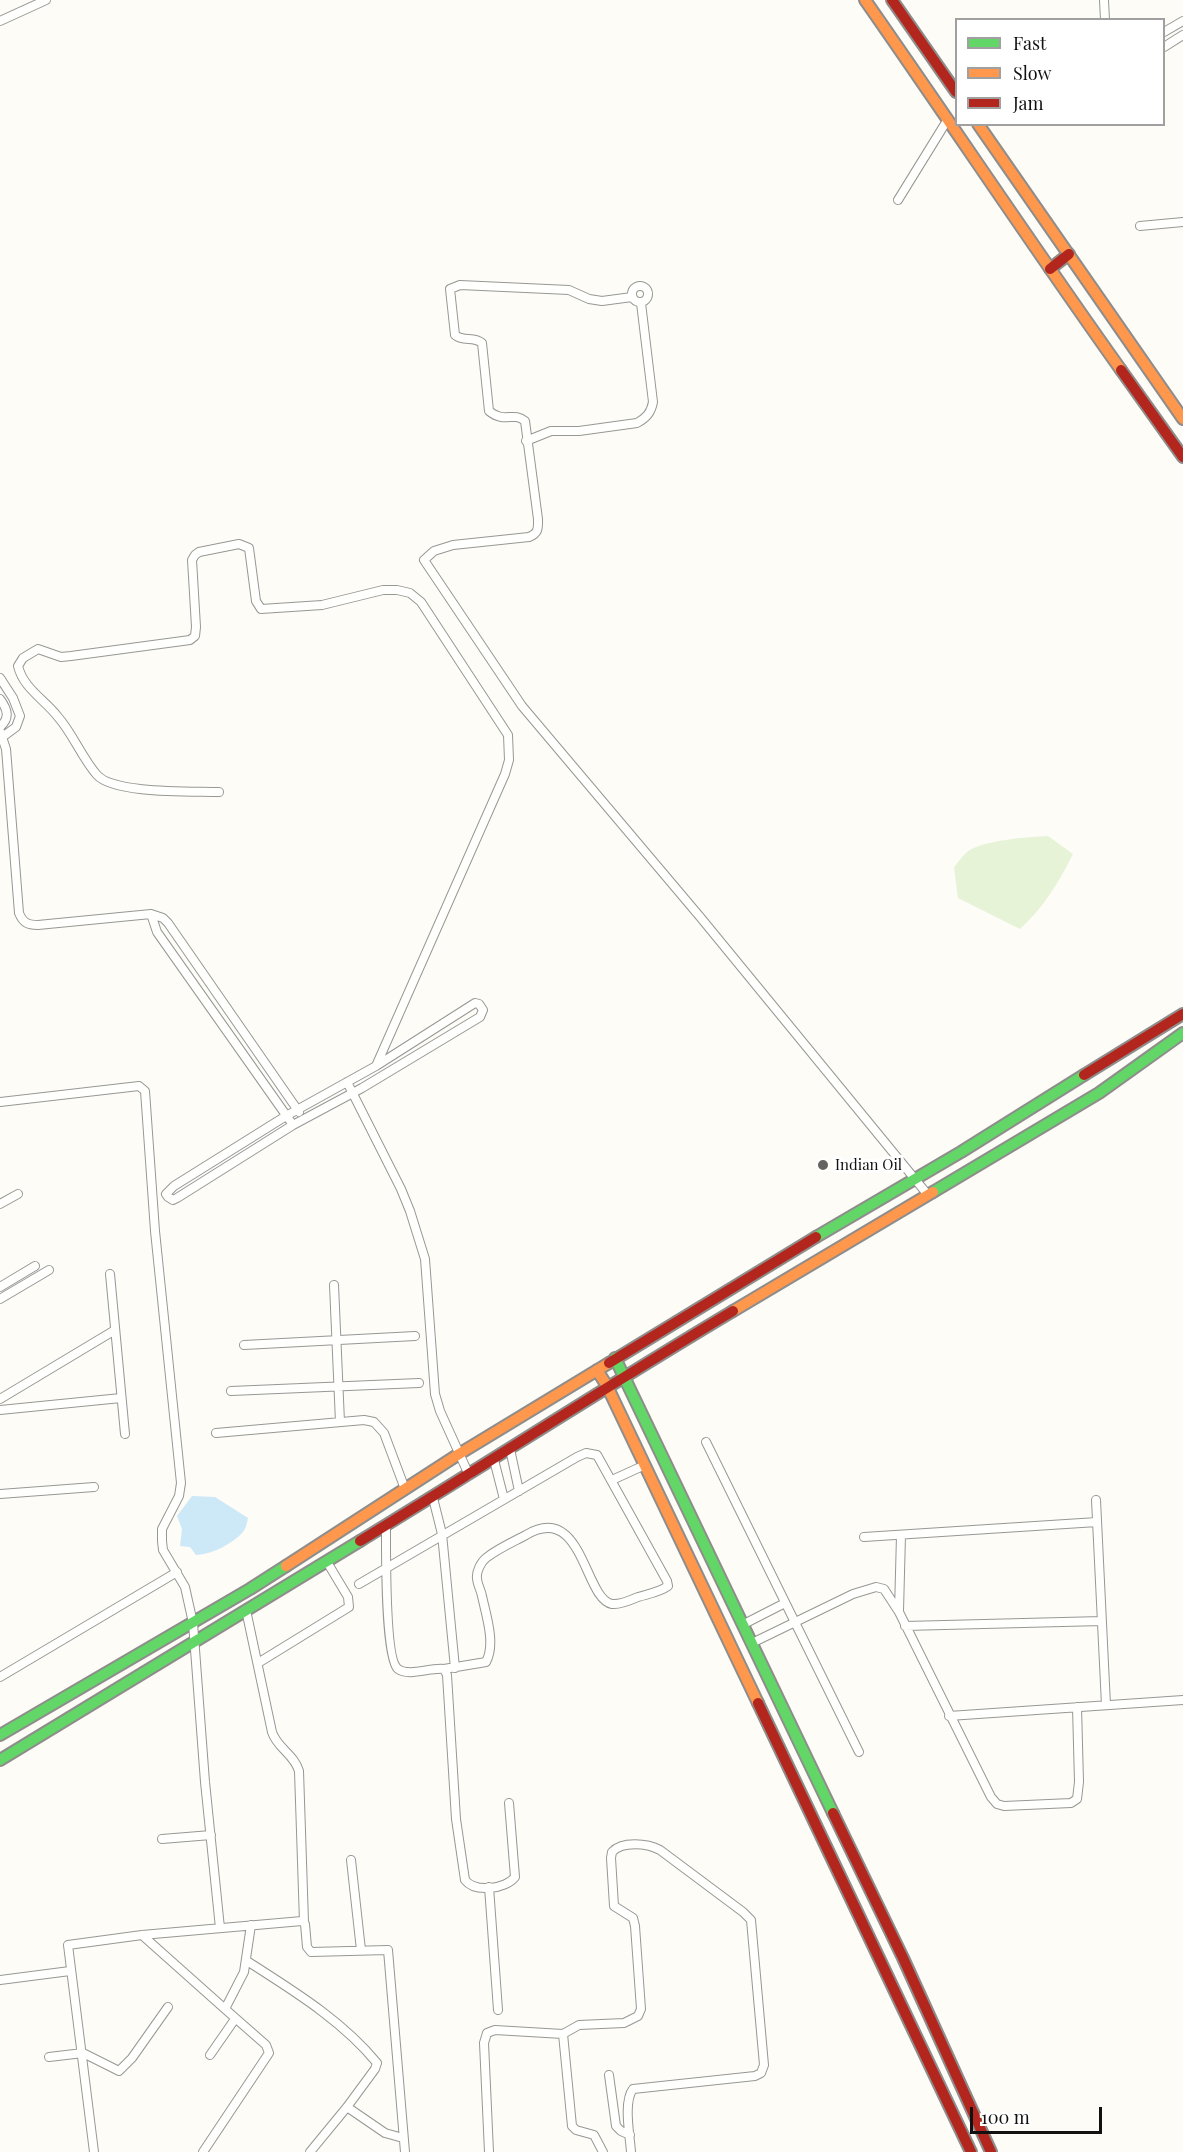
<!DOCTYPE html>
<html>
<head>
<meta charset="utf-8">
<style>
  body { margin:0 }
  #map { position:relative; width:1183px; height:2152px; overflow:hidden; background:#fdfcf7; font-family:"Playfair Display",serif }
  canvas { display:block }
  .legend { position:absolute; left:955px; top:18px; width:210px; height:108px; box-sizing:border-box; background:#fff; border:2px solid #a0a0a0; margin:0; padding:8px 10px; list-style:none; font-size:18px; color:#111 }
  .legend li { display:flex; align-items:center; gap:12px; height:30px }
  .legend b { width:30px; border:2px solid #a0a0a0 }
  .scale { position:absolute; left:970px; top:2107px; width:132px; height:27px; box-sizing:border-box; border:3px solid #111; border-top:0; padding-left:8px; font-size:18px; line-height:21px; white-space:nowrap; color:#111; -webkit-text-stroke:4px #fff; paint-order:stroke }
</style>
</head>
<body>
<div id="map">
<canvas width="1183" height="2152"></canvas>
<ul class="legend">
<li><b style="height:8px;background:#63d668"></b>Fast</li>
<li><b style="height:8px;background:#ff974d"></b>Slow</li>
<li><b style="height:8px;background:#b3261e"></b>Jam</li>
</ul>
<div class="scale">100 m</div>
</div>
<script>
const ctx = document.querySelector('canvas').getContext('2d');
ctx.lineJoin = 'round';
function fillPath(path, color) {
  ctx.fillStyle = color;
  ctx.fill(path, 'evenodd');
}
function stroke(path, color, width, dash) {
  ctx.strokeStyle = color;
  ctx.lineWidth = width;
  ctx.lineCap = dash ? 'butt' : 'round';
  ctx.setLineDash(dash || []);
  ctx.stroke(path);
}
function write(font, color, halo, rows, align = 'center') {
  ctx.font = font + ' "Playfair Display",serif';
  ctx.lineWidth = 6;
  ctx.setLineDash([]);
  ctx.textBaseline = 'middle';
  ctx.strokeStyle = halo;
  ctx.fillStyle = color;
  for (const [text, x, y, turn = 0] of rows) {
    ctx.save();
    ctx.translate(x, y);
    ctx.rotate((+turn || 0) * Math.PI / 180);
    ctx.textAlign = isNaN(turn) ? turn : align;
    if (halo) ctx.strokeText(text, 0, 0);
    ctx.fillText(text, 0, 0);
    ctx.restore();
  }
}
const green = new Path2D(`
  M1048 836 1073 854C1059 882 1044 907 1020 929L958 898 954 867C958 863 962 856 967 852 982 840 1029 837 1048 836Z`);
const water = new Path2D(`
  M192 1496 215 1497 248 1518C247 1523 246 1528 243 1532 232 1544 213 1554 196 1555L190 1547 180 1546 182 1529 177 1516Z`);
const street = new Path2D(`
  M1104 0 1105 20
  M0 21 46 0
  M1164 32 1183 21
  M1164 47 1183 35
  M898 200 948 119
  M1140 226 1183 222
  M632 294a8 8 0 1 1 16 0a8 8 0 1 1-16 0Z
  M632 297 602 301 589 299 569 290 460 285 450 289 455 335C463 342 474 336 482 343L489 411C505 424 513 411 525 421L538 519C538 528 539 533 529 537L453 545 434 551 424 560 522 706 701 918 928 1195
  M526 441 551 431H579L637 423C646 418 651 413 653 402L641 303
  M0 678 13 698 20 716 16 727 1 738
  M0 699C8 710 10 718 0 727
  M0 731 6 749 19 913C23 923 28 925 38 925L151 914 163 918 168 923 299 1112
  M219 792C192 791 114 794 97 775 82 758 73 734 58 717 45 700 23 688 18 666L23 658 38 649 61 657 71 656 190 640 195 636 196 627 192 560 195 555 199 552 239 544 249 548 256 601 261 609 322 605 383 590H397L410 593 421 602 508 735 509 760 505 774 376 1066
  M151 914 157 932 293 1125
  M475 1003 479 1004 483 1010 480 1017 362 1088 293 1125 177 1198 173 1200 168 1197 166 1194 174 1186 286 1116 376 1066Z
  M347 1082 401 1189 410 1211 425 1259 435 1394 440 1411 469 1475
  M0 1102 139 1086 145 1091 155 1231 181 1483 179 1496 162 1529V1541L163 1550 185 1587 193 1623 205 1782 220 1928
  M0 1204 18 1194
  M110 1274 125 1434
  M334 1285 340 1422
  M0 1287 35 1266
  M0 1299 49 1270
  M244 1345 415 1336
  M231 1391 419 1383
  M0 1399 115 1330
  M0 1410 121 1398
  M216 1433 364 1420 374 1422 384 1433 405 1489
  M706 1442 859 1752
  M510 1449 519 1491
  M494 1460 504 1499
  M612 1480 645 1465
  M0 1494 94 1487
  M433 1498 442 1534 455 1668
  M1096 1500 1106 1705
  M386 1526C386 1548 385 1660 398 1669 409 1677 431 1667 444 1669L447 1675 456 1819 465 1880C475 1893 506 1889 515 1877L509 1803
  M864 1537 1097 1522
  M359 1584 577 1457 586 1453 597 1455 667 1581 668 1586C660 1592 648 1594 638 1597 631 1600 620 1605 612 1604 584 1599 583 1501 526 1535 513 1542 497 1549 486 1558 481 1562 476 1572 477 1578 477 1584 481 1590 482 1596 486 1615 496 1644 486 1662L444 1669
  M246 1610 272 1732C277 1748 294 1754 299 1771L304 1922
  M899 1611 901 1535
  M744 1624 785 1603
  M905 1626 1102 1621
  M752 1643 853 1594 876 1587 884 1589 899 1612 991 1797 997 1804 1004 1806 1071 1803 1077 1799 1079 1782 1077 1707
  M258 1663 349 1607 348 1597 327 1562
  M0 1677 177 1572
  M949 1716 1183 1700
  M162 1839 211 1835
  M351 1860 361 1950
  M489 1887 498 2010
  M142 1935 225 2009
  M247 1961C292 1990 342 2020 377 2063L375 2069 347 2107 310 2152
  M0 1980 70 1971
  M563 2034 572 2126 576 2130 594 2135 603 2152
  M210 2055 235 2019
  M49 2057 83 2053 119 2071 132 2058 168 2007
  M609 2075 616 2126 621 2131 630 2135
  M347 2107 385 2133 403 2138
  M94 2152 68 1945 142 1935 302 1921 305 1924 307 1947 311 1952 388 1950 405 2152
  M203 2152 269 2053 266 2045 225 2009 244 1972 251 1925
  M489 2152 484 2043 487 2033 495 2030 563 2034 579 2025 624 2023 638 2016 641 2009 635 1926 633 1918 614 1906 611 1858 612 1852C622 1841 647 1843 660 1850L743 1912 751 1920 764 2065 761 2073 755 2076 633 2089C623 2102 630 2136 631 2152`);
const fast = new Path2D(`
  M933 1192 1099 1093 1183 1033
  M816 1237 961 1152 1084 1075
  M615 1358 833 1813
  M0 1735 250 1589 286 1566
  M0 1760 360 1541`);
const slow = new Path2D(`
  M865 0C951 123 1034 248 1121 370
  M978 124 1183 419
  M733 1311 933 1192
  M597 1370 607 1386 758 1703
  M286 1566 459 1454 609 1363`);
const jam = new Path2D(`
  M892 0 956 92
  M1050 269 1069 254
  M1121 370 1183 457
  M1084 1075 1183 1014
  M609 1363 816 1237
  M360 1541C485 1465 607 1386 733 1311
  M758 1703 971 2152
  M833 1813 903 1958 991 2152`);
const markers = [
  [823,1165,6,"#646362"]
];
const poiNames = [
  ["Indian Oil",835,1165]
];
fillPath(green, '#e7f3d7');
fillPath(water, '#cde8f7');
stroke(street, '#979795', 10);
stroke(fast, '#8e8d8b', 14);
stroke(slow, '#8e8d8b', 14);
stroke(jam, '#8e8d8b', 14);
stroke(street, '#fffffe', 8);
stroke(fast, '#63d668', 10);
stroke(slow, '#ff974d', 10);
stroke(jam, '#b3261e', 10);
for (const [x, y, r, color] of markers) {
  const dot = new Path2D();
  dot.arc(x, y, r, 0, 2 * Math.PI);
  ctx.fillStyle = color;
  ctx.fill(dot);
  stroke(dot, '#fff', 2);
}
write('15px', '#111', '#fff', poiNames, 'left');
</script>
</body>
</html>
